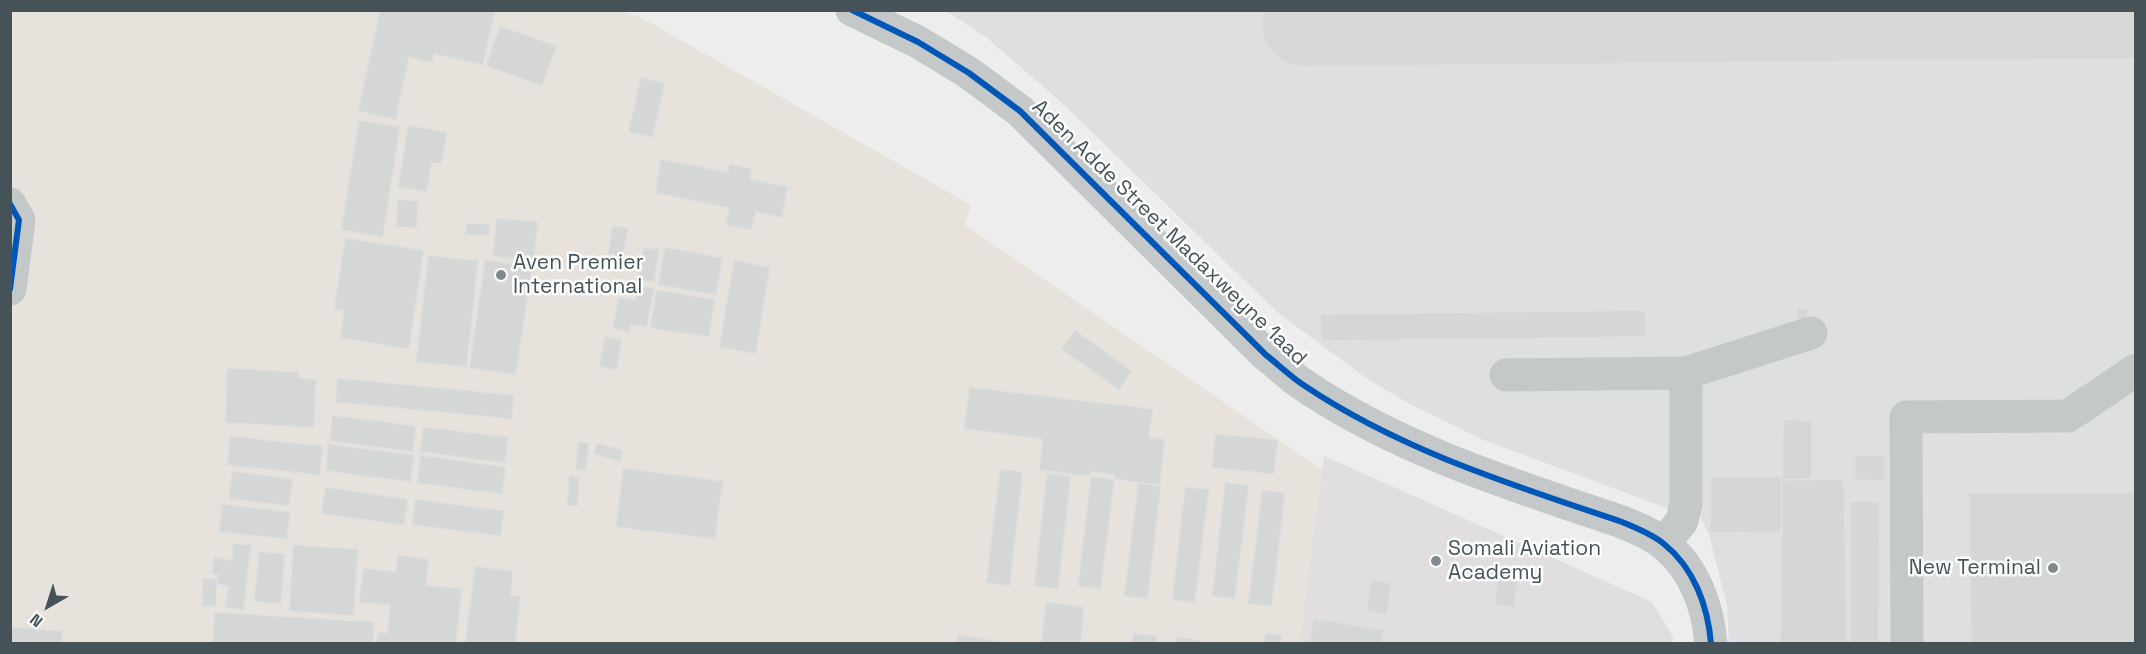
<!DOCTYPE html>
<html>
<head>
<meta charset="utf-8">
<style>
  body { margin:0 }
  #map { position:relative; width:2146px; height:654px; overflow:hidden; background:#eeeded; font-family:"Space Grotesk",sans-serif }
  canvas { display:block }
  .frame { position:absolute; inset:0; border:12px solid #455358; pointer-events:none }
  .north { position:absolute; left:18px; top:576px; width:60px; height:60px; -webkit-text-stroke:4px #fff; paint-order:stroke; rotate:219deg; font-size:16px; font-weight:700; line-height:24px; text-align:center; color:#455358 }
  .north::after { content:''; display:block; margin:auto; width:21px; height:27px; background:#455358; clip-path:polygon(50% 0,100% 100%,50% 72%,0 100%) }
</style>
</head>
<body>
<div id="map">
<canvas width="2146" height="654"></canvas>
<div class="frame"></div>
<div class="north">N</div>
</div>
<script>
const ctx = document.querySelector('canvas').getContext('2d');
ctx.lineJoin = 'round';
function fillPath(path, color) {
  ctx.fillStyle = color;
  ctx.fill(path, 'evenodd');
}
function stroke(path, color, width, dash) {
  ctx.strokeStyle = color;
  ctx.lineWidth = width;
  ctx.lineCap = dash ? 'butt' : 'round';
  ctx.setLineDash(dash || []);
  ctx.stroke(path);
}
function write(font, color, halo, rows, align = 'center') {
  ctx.font = font + ' "Space Grotesk",sans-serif';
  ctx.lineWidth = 5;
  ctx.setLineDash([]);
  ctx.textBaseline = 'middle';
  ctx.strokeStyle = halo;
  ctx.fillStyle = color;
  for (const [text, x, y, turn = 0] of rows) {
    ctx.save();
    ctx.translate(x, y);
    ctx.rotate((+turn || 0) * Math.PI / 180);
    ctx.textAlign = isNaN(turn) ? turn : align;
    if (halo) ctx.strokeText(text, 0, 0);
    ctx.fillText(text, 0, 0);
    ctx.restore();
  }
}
const commercial = new Path2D(`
  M619 10 642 18 971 205 965 225 1330 475 1671 643H11L10 11Z`);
const education = new Path2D(`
  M1324 456 1652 602 1673 637V643L1300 644Z`);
const airport = new Path2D(`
  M946 11H2135V643H1729L1727 605 1709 535 1699 514 1669 509 1481 439 1408 403 1366 378 1277 312 1062 103 986 37Z`);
const taxiway = new Path2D(`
  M1802 10 1823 19 1837 20 2136 17
  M1303 25 1837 20`);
const building = new Path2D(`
  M380 10 495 11 483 65 434 54 432 63 409 57 396 120 358 111Z
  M500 26 557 46 542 86 486 66Z
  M641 77 665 83 653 138 628 132Z
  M359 120 400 127 383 237 341 230Z
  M408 125 447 132 441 164 432 163 427 192 398 187Z
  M661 159 728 172 729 164 752 169 750 179 788 187 782 218 756 212 752 230 725 225 729 208 655 193Z
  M398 199 418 201 417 228 396 227Z
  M496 218 538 222 534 261 493 256Z
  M466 223 490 224V235H465Z
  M612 226 628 228 623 257 608 254Z
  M345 238 424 250 409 349 340 338 344 311 334 309Z
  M643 247 659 249 654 282 638 280Z
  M665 247 723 258 716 295 658 285Z
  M428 255 478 261 467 367 416 362Z
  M485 260 532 267 516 375 469 368Z
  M734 260 770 267 756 354 719 347Z
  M637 285 654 288 647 327 631 325 630 332 613 329 618 297 635 300Z
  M656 290 715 299 709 337 650 328Z
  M1797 308 1808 309 1807 321H1798Z
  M1645 310 1646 337 1321 341 1320 314Z
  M1075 330 1132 371 1119 390 1061 349Z
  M605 336 622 340 617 370 599 367Z
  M227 368 299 372V378L316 379 314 427 225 423Z
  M337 378 514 395 512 419 335 402Z
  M969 387 1153 409 1149 437 1165 439 1160 485 1039 470 1042 439 964 429Z
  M332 415 416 426 413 452 330 441Z
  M1783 419 1812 421V479L1782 480Z
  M423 427 508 437 505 463 420 452Z
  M1215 434 1278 440 1274 474 1212 468Z
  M230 436 323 446 320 475 227 465Z
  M578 442 589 443 586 471 575 470Z
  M597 443 623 450 620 462 594 454Z
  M328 444 414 455 411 482 326 471Z
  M420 455 506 467 502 494 417 483Z
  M1855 455H1885V481L1855 480Z
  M623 468 723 481 715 539 616 527Z
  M1000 469 1023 472 1010 586 986 583Z
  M232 471 293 479 289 506 229 499Z
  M1091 472 1115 475 1101 589 1078 586Z
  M1047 473 1071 476 1058 589 1034 586Z
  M569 476 579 477 578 506 567 505Z
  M1710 476H1782V532L1710 533Z
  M1844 479 1847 644H1780L1782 480Z
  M1225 482 1249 485 1235 599 1212 596Z
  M1138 483 1161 486 1148 599 1124 596Z
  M325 487 408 499 404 525 321 514Z
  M1185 487 1209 489 1195 603 1172 600Z
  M1262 490 1285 493 1272 606 1248 604Z
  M2136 492V644H1971L1969 493Z
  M415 499 504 511 501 536 412 525Z
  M1850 501 1880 502 1879 644H1850Z
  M222 504 290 512 287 539 219 532Z
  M233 543 251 545 244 610 225 608 228 586 217 584 218 575 212 574 214 557 232 560Z
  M293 545 358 549 354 616 289 611Z
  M259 551 285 554 281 604 254 601Z
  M397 555 429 559 426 585 462 589 456 644H376L378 632 387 633 390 605 359 602 363 568 396 572Z
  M475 566 513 571 511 595 521 596 515 644H465Z
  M1498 573 1519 576 1514 608 1494 605Z
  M203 578 217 579 216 607 202 606Z
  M1371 580 1392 583 1387 615 1366 611Z
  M1046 602 1084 607 1081 644H1041Z
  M214 612 374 622 373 644H213Z
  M1313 618 1384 630 1382 644H1309Z
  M10 627 63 631 62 644H10Z
  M1133 633 1157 636 1156 644H1132Z
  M1265 633 1282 635 1281 644H1264Z
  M958 634 1007 643V644H957Z
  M1176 637 1200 640V644H1176Z`);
const minor = new Path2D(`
  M852 10 918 42 969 73 1020 111 1266 355C1279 365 1291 377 1305 386 1402 451 1513 485 1622 522 1636 528 1652 534 1664 544 1694 568 1708 606 1711 644
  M10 204 19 220 10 289
  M1506 375 1686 373 1811 333
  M1664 543 1682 521 1686 503V373
  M1907 644 1906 417 2068 416 2136 370`);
const cycleway = new Path2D(`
  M852 10 918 42 969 73 1020 111 1266 355C1279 365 1291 377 1305 386 1402 451 1513 485 1622 522 1636 528 1652 534 1664 544 1694 568 1708 606 1711 644
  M10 204 19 220 10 289`);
const markers = [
  [501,275,6,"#80898c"],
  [1436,561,6,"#80898c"],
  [2053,568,6,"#80898c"]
];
const streetNames = [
  ["Aden Adde Street Madaxweyne 1aad",1169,233,44]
];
const poiNames = [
  ["Aven Premier",513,263],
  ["International",513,287],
  ["Somali Aviation",1448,549],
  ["Academy",1448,573],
  ["New Terminal",2041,568,"right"]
];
fillPath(commercial, '#e7e3dc');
fillPath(education, '#e0dedf');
fillPath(airport, '#dedfe0');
stroke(taxiway, '#d7d8d8', 82);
fillPath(building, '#d5d6d6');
stroke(building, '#dfdfe0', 1.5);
stroke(minor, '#c4c8c9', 33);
stroke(cycleway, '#0057b8', 6);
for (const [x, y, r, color] of markers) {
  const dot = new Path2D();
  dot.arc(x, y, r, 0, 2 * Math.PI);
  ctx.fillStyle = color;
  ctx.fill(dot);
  stroke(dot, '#fff', 2);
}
write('21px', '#455358', '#fff', streetNames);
write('21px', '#455358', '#fff', poiNames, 'left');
</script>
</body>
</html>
